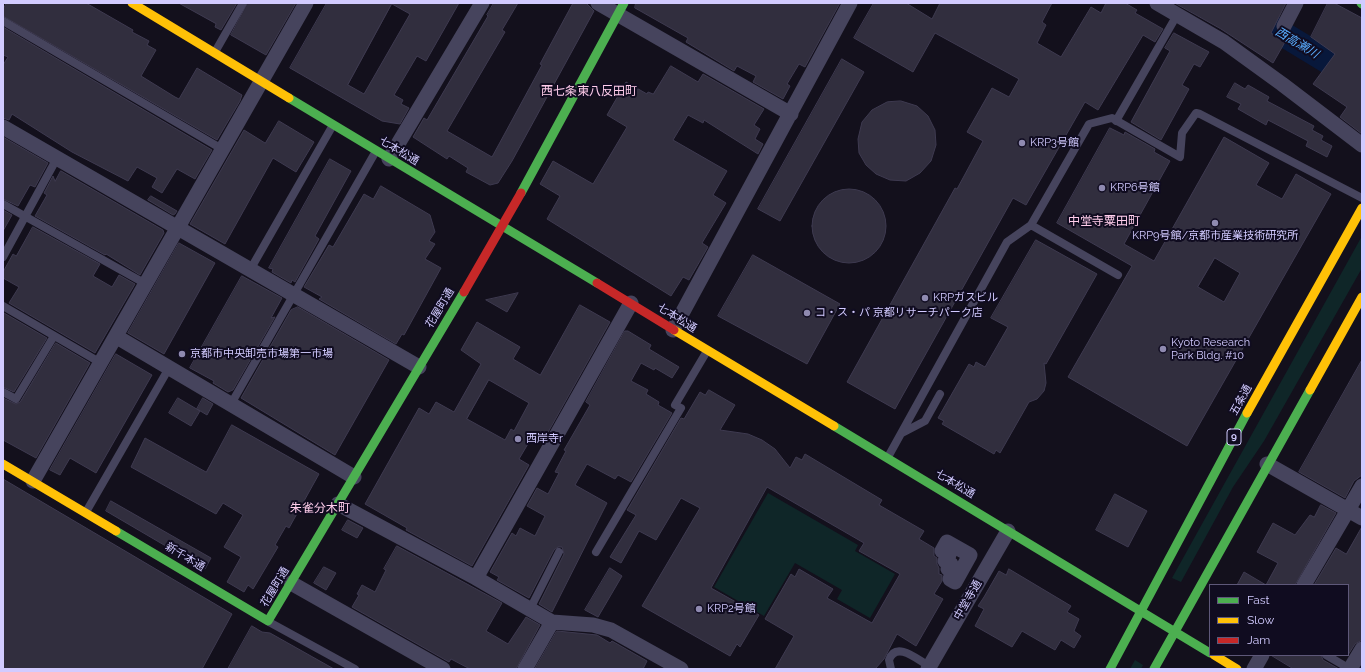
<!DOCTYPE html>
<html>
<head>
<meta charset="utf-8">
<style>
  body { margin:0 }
  #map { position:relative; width:1365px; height:672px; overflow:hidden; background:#13101c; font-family:Raleway,sans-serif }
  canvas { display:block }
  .frame { position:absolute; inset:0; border:4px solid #d2cbff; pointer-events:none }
  .legend { position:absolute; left:1209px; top:584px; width:140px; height:72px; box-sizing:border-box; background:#100c20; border:1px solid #5e5879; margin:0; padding:5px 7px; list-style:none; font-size:12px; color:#d2cbff }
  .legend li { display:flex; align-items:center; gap:8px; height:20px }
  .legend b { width:20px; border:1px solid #5e5879 }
</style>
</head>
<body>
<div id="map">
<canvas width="1365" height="672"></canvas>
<div class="frame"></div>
<ul class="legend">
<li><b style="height:5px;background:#4caf50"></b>Fast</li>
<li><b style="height:5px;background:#ffc107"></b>Slow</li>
<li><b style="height:5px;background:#c62828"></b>Jam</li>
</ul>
</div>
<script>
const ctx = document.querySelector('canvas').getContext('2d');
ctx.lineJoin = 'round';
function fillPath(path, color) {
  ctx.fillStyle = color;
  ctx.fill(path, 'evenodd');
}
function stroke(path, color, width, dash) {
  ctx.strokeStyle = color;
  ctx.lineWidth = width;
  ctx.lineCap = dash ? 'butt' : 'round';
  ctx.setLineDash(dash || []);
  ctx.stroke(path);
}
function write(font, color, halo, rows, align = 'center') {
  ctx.font = font + ' Raleway,"Noto Sans JP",sans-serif';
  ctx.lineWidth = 4;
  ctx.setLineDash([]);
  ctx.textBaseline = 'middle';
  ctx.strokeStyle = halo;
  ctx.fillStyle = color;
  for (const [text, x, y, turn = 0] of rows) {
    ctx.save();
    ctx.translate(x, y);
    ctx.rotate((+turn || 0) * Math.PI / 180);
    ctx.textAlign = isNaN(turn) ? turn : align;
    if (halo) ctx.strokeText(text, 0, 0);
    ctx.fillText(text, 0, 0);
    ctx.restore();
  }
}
const green = new Path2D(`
  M1362 236V268L1264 441 1233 487 1181 582 1172 578Z
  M768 493 858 545 855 551 895 574 870 618 837 599 842 590 795 563 764 616 714 587Z
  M1135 660 1143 665 1141 669H1130Z`);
const river = new Path2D(`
  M1232 3 1362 82`);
const building = new Path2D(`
  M7 3H86L133 30 132 32 149 41 147 45 156 50 141 76 175 97 179 99 197 68 242 95 240 101 217 140 3 16V9Z
  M179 3H237L221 30 215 27 216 24Z
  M248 3H296L266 55 231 35Z
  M327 3H459L426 61 417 56 394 95 403 100 401 104 409 108 400 124 382 121 290 68ZM392 4 410 14 364 94 348 85Z
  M494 3H518L502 30 505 32 447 131 492 157 542 65 540 64 573 3H586L594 11 512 161 498 183 490 185 466 172 468 168 449 156 447 159 413 137 424 118 427 120 488 16 487 15Z
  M636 3H840L805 67 799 64 787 84 790 86 783 99 753 82 756 76 737 66 734 71 686 42 688 38 635 8Z
  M874 3H906L932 19 940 3H1052L1042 22 1046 25 1037 43 1061 57 1091 7 1101 13 1106 3H1125L1137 10 1135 13 1163 29 1155 42 1143 35 1098 110 1085 102 1026 205 1013 198 895 409 847 382 955 188 957 189 983 141 967 132 992 88 1009 97 1019 79 935 33 913 72 854 38Z
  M1175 3H1286L1271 33 1285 42 1273 63 1221 29Z
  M1328 3H1334L1362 18V134L1340 117 1347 107 1313 84 1335 54 1311 37Z
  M3 27 212 150 195 179 177 169 162 193 152 187 157 178 137 167 128 181 72 152 12 114 9 120 3 118V65L8 57 3 55Z
  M1174 33 1209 52 1200 67 1194 64 1182 85 1189 89 1161 140 1131 122 1170 51 1165 48Z
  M842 59 864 72 780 221 758 209Z
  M671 66 698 82 703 74 764 109 754 125 760 129 755 139 763 144 758 154 704 120 703 123 688 115 673 140 727 171 713 195 726 203 702 243 708 247 689 280 683 277 671 296 547 219 560 196 540 184 553 161 593 184 627 127 607 115 626 82 647 94 648 92 653 94Z
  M1235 83 1245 89 1248 85 1269 97 1267 101 1314 126 1312 130 1323 136 1321 140 1332 146 1327 157 1306 146 1308 141 1268 120 1266 125 1238 109 1241 104 1227 97Z
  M901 101 917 106 928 116 935 130 936 145 931 161 920 173 906 181 890 180 876 174 866 165 859 153 858 139 862 122 872 110 887 102Z
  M279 121 314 142 296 172 273 158 225 244 190 224 244 130 265 143Z
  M1110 128 1124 135 1125 132 1155 149 1154 152 1170 161 1124 244 1154 261 1224 137 1269 163 1256 185 1282 199 1296 174 1331 194 1187 446 1068 377 1132 266 1057 223ZM1215 258 1240 273 1224 302 1198 287Z
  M3 137 48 163 35 187 30 185 18 206 3 199Z
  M330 159 351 171 315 236 319 239 295 282 292 280 291 283 272 272 273 269 269 268Z
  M61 171 163 230 164 233 140 275 106 254 105 255 35 216 47 195 44 193 53 176 55 181Z
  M381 186 430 215 435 232 429 241 435 244 425 259 441 268 404 335 402 334 396 344 319 299 322 297 304 287 329 245 333 247 364 194 373 199Z
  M812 226a37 37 0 1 1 74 0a37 37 0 1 1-74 0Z
  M151 196 177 211 175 214 173 215 148 200Z
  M3 210 12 215 3 231Z
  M33 227 100 264 93 276 112 287 119 275 135 284 95 353 9 303 19 287 3 278V272L13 254 16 256Z
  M1036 240 1097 274 1046 364 1044 363 1046 383 1044 391 1037 399 1029 402 1000 453 996 450 994 454 942 424 944 421 938 418 969 364 974 367 976 362 985 367 1008 327 991 318Z
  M179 243 215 263 164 354 128 333Z
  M753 255 840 304 807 364 718 316Z
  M242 276 282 298 271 318 275 317 233 390 228 392 213 383 214 381 190 368Z
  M518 293 507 312 486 300Z
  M580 305 610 322 542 443 532 437 519 459 529 465 472 566 406 530 407 528 365 504 419 408 429 414 436 402 454 412 481 364 461 350 477 322 520 347 513 359 540 375ZM489 380 529 403 514 431 511 429 505 440 467 419Z
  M298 307 389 360 335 455 241 398 291 310Z
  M4 313 47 338 14 392 3 387Z
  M625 331H628L651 345 649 349 679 367 672 378 655 368 654 370 641 363 631 381 648 390 646 394 659 402 658 405 672 413 631 482 618 475 615 479 587 464 575 485 607 503 552 612 539 604 564 554 562 547H558L554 550 529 598 497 580 499 577 490 572 512 533 516 536 520 528 535 536 545 516 527 506 537 488 548 494 559 473 555 472 566 451 564 450 590 405 586 402Z
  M56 343 90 363 36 458 3 440V398L16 404 20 402Z
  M116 354 152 375 96 473 70 458 60 475 50 470Z
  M1362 360V475L1354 481 1345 498 1299 472Z
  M709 390 735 405 720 430 748 434 762 440 775 449 790 468 796 457 802 460 805 454 882 500 879 505 924 531 919 539 934 548V556L937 558V564L939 568V574L942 575V581L934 594 943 599 916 646 897 634 884 659 875 669H775L794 636 765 619 791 574 795 577 799 569 833 589 827 598 872 623 900 574 859 551 864 543 767 487 711 588 759 615 740 647 737 644 730 656 642 606 700 508 681 498 656 540 639 531 621 563 610 557 636 515 627 510 629 507 681 418 684 419 700 392 705 395Z
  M178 398 200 411 191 426 169 413Z
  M203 398 213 404 207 415 197 409Z
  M232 425 319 474 289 528 286 526 275 545 278 547 253 589 248 585 244 592 227 582 241 557 224 547 243 515 223 503 216 514 131 467 145 438 206 472Z
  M3 479 232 614 202 669H3Z
  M1115 494 1147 511 1128 547 1096 530Z
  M111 501 211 558 205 569 106 511Z
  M1321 505 1336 513 1295 585H1237L1244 572 1266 585 1278 563 1257 552 1273 523 1295 535 1310 515 1314 517Z
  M348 520 363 528 357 538 342 530Z
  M1362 527V640L1355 644 1348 655V585H1314L1336 548 1346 554Z
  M397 546 502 603 486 631 508 644 526 617 540 625 516 669H470L451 659 449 662 352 607 359 595 357 594 362 585 375 592 386 570 384 569Z
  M324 567 336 573 326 590 314 583Z
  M610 568 622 576 598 617 585 610Z
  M1009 569 1071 606 1067 612 1079 619 1074 631 1081 636 1074 648 1061 640 1055 650 1022 631 1012 647 975 626 984 609 978 606 984 597 999 571 1006 575Z
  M252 626 262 632 270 633 334 669H228Z
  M557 631 597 635 610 643 612 641 647 661 643 669H535Z
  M1271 655H1321L1323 660 1339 669H1294Z`);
const lane = new Path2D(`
  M3 21 222 149
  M215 52 243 3
  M1116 121 1177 15
  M3 204 146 284
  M1031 225 1118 275
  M3 257 57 158
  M250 270 333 125
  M3 306 101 363
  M3 392 16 399 54 336
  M231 404 376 151
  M902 433 925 421 940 394
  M888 457 1007 242 1031 225 1089 124 1112 118 1180 157 1182 133 1196 113 1200 114 1362 198
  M86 512 169 368
  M596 552 681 408 675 405 707 351
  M530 609 559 552
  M269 622 355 669
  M1326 655 1350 669
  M891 669 889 660C896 640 918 660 929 666`);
const street = new Path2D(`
  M598 3 791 114
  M1157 3 1224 42 1282 84 1362 145
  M1284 26 1296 3
  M3 127 419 367
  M389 159 482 3
  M673 330 850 3
  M117 337 354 477
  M1267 464 1362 518
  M33 481 306 3
  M338 504 476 578 552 622 593 625 611 630 681 669
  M947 542 970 555 955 582 950 579 953 572 948 569 951 564 945 561 949 555 942 551Z
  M476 578 631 303
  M291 583 443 669
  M1304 585 1362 486
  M525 669 552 622
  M928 669 1008 531
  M1254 669 1262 655
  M1350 669 1362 649`);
const fast = new Path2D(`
  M1361 3 1362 4
  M289 98 597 283
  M521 193 624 3
  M834 426 1210 653
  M116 531 268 621 464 292
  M1110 669 1247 413
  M1154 669 1310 390`);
const slow = new Path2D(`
  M132 3 289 98
  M674 330 834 426
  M1310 390 1362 297
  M1247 413 1362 208
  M3 464 116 531
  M1214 655 1237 669`);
const jam = new Path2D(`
  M597 283 674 330
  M464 292 521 193`);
const markers = [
  [1022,143,4,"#8f8ab0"],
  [1102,188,4,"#8f8ab0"],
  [1215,223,4,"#8f8ab0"],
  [925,298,4,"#8f8ab0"],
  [807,313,4,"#8f8ab0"],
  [1163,349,4,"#8f8ab0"],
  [182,354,4,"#8f8ab0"],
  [518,439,4,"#8f8ab0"],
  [699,609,4,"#8f8ab0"]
];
const shields = [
  [1234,437,14]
];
const shieldNames = [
  ["9",1234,437]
];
const poiNames = [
  ["KRP3号館",1030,143],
  ["KRP6号館",1110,188],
  ["KRP9号館/京都市産業技術研究所",1215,236,"center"],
  ["KRPガスビル",933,298],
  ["コ・ス・パ 京都リサーチパーク店",815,313],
  ["Kyoto Research",1171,343],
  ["Park Bldg. #10",1171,356],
  ["京都市中央卸売市場第一市場",190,354],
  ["西岸寺r",526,439],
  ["KRP2号館",707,609]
];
const streetNames = [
  ["七本松通",399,151,31],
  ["花屋町通",440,308,-59],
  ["七本松通",677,318,32],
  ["五条通",1241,400,-61],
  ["七本松通",955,484,31],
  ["新千本通",185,557,31],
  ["花屋町通",275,587,-59],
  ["中堂寺通",968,600,-60]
];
const waterNames = [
  ["西高瀬川",1297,43,31]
];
const neighbourhoodNames = [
  ["西七条東八反田町",589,91],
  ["中堂寺粟田町",1104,221],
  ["朱雀分木町",320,508]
];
fillPath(green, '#0f2628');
stroke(river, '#08183b', 25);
fillPath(building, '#312e3e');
stroke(building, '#3e3a50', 1);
stroke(lane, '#46445d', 8);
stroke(street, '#46445d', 15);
stroke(fast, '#4caf50', 9);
stroke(slow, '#ffc107', 9);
stroke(jam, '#c62828', 9);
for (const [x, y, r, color] of markers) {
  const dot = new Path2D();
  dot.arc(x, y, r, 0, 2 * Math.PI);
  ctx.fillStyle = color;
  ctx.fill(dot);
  stroke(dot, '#100c20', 1.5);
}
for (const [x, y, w] of shields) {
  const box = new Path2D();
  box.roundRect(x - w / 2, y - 8, w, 16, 3);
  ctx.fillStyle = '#100c20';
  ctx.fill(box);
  stroke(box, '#d2cbff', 1);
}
write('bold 10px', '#d2cbff', null, shieldNames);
write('11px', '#d2cbff', '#100c20', poiNames, 'left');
write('11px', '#d2cbff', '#100c20', streetNames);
write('italic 12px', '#59adff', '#100c20', waterNames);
write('12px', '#ffcdeb', '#100c20', neighbourhoodNames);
</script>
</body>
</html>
